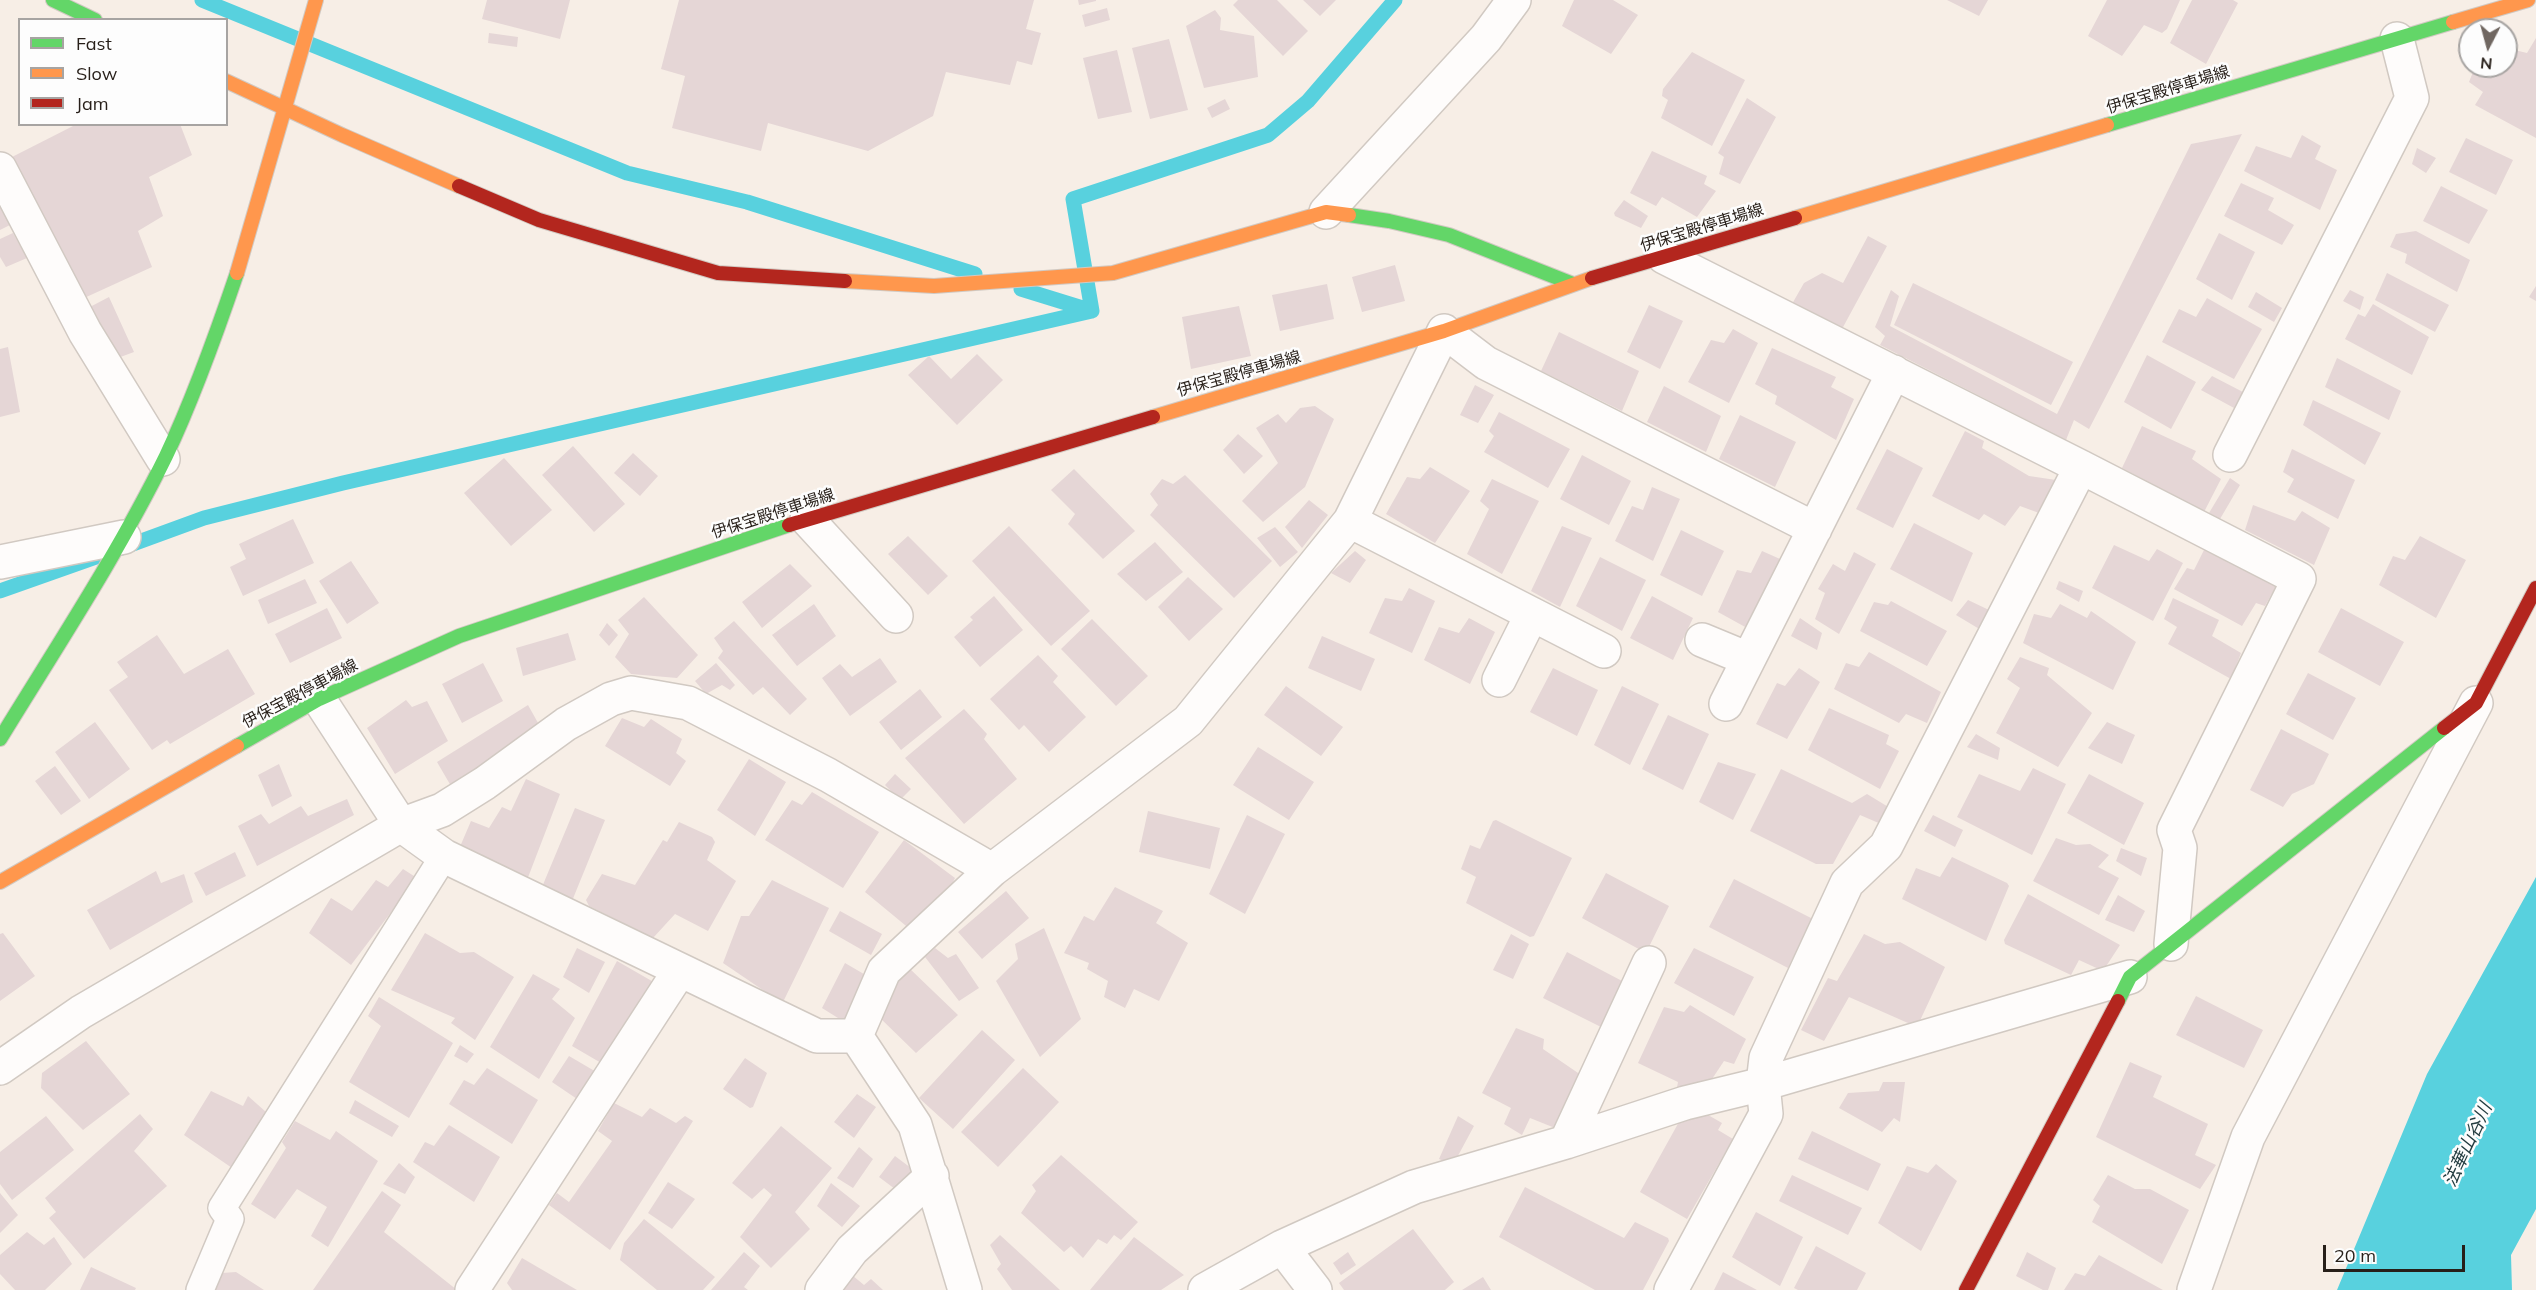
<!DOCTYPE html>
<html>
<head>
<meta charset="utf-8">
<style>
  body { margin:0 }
  #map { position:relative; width:2536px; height:1290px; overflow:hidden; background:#f7eee6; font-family:Mulish,sans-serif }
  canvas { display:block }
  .legend { position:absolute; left:18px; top:18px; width:210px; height:108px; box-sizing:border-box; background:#fdfdfd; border:2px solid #a7a4a2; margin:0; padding:8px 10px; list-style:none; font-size:18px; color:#271f19 }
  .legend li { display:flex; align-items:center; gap:12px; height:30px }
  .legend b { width:30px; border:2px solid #a7a4a2 }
  .north { position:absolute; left:2458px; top:18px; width:60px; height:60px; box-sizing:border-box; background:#fdfdfd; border:2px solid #a7a4a2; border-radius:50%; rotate:186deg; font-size:16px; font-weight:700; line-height:24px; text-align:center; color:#271f19 }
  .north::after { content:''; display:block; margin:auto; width:21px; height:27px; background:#706761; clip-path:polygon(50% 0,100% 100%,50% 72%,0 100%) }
  .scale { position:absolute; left:2323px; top:1245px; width:142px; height:27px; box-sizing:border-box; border:3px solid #271f19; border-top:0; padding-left:8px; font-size:18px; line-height:21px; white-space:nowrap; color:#271f19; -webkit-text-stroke:4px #fdfdfd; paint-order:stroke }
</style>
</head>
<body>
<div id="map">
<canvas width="2536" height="1290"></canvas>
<ul class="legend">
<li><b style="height:8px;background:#63d668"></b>Fast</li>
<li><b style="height:8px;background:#ff974d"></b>Slow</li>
<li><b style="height:8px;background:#b3261e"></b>Jam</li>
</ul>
<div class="north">N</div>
<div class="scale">20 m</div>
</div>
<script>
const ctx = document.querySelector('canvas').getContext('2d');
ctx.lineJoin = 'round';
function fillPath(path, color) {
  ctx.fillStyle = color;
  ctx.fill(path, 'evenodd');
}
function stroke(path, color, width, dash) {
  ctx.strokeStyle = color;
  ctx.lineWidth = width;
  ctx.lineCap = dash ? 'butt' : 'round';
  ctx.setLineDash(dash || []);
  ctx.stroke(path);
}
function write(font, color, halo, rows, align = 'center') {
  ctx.font = font + ' Mulish,"Noto Sans JP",sans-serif';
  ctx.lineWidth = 5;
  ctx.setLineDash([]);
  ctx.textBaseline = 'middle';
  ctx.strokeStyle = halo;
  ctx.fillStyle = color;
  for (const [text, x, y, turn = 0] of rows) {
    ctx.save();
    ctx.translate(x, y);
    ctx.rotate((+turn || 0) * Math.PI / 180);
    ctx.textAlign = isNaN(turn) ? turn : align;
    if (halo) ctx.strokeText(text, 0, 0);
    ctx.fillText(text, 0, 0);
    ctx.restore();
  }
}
const water = new Path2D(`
  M2536 877V1209L2511 1255 2512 1290H2337L2427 1074Z`);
const stream = new Path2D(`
  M202 0 627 173 747 202 975 274
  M1021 289 1089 310
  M1092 311 1073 199 1268 135 1308 101 1395 0
  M122 548 204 518 343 483 1092 311
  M0 591 99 556`);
const building = new Path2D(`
  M487 0H570L560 39 482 19Z
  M679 0H1034L1026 29 1041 33 1032 65 1017 61 1010 85 946 72 933 116 868 151 768 123 761 151 672 128 685 76 661 69Z
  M1078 0H1096V1L1079 5Z
  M1238 0H1277L1308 31 1283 56 1233 5Z
  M1303 0H1336L1320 16Z
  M1574 0H1613L1638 15 1611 54 1562 26Z
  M1947 0H1988L1979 16Z
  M2107 0H2180L2167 29 2162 33 2144 25 2122 56 2088 36Z
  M2192 0H2233L2238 3 2206 64 2170 43Z
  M1107 8 1110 20 1085 27 1082 15Z
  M1215 10 1221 18 1220 30 1254 36 1258 77 1204 88 1186 26Z
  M489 33 518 37 517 47 488 43Z
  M2536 38V138L2475 105 2483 92 2469 82 2475 67 2506 66V48L2527 53Z
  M1169 39 1188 110 1150 119 1132 48Z
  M1117 50 1132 112 1098 119 1083 58Z
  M1692 52 1745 80 1712 146 1661 118 1668 100 1662 96 1663 89Z
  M1747 98 1776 117 1740 184 1719 174 1724 157 1718 153Z
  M1225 99 1230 109 1212 118 1207 108Z
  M77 124H180L192 155 149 177 163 216 138 231 152 267 82 299 12 157Z
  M2242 134 2089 429 2074 420 2066 440 1880 345 1885 336 1875 327 1891 290 1899 296 1890 326 2057 414 2191 144Z
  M2302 135 2321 146 2315 159 2337 170 2320 210 2244 171 2256 146 2291 158Z
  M2466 138 2513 160 2496 195 2449 172Z
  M2417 148 2436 158 2426 173 2412 164Z
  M1652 151 1707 176 1704 184 1716 191 1697 217 1662 197 1656 206 1630 193Z
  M2241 183 2274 198 2268 210 2294 225 2282 245 2224 216Z
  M2441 186 2488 210 2469 244 2423 221Z
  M1624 200 1648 216 1641 228 1615 216 1614 213Z
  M2 203 10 225 0 230V204Z
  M2416 231 2470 260 2457 292 2405 263 2407 254 2390 247 2396 234Z
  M13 233 27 258 6 267 0 257V239Z
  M2219 233 2255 252 2232 300 2196 279Z
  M1868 236 1887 246 1842 329 1792 304 1804 283 1822 273 1843 283Z
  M1395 265 1405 301 1362 312 1352 277Z
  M2387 273 2449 305 2435 332 2375 300Z
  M1913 283 2073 362 2051 405 1894 325Z
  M1327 284 1334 319 1280 331 1272 295Z
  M2536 286V301L2529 297Z
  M2350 290 2364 297 2360 310 2343 301Z
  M2256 292 2282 308 2274 322 2248 307Z
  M109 297 134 352 115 359 88 308Z
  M2207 298 2262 329 2234 379 2162 342 2179 309 2196 317Z
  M2373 304 2429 337 2412 375 2345 339 2358 314 2365 317Z
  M1649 305 1683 321 1660 369 1627 352Z
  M1239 306 1251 356 1191 369 1182 317Z
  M1733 329 1758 343 1729 403 1688 382 1711 340 1724 343Z
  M1559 332 1639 371 1622 411 1541 371Z
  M8 347 20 412 0 417V349Z
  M1772 348 1836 377 1831 387 1854 399 1836 440 1775 404 1777 396 1755 384Z
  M977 354 1003 380 957 425 908 375 929 356 951 379Z
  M2147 355 2196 382 2171 429 2124 402Z
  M2337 358 2401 391 2389 420 2325 387Z
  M2212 376 2243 392 2234 408 2201 390Z
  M1475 385 1494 395 1478 423 1460 415Z
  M1664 386 1721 416 1706 452 1647 422Z
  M2313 400 2381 433 2365 465 2303 425Z
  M1315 406 1334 419 1305 487 1263 522 1242 501 1278 463 1256 428 1278 414 1286 423 1300 408Z
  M1499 412 1570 449 1548 488 1484 452 1494 436 1489 431Z
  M1740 415 1796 442 1775 487 1719 459Z
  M2142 426 2196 451 2192 459 2221 479 2204 512 2122 468Z
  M1965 431 1984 441 1982 448 2029 476 2056 480 2039 513 2020 506 2005 526 1984 514 1979 520 1932 496Z
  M1238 434 1263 456 1244 474 1223 450Z
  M573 446 625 504 594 532 542 475Z
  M1887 449 1923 468 1893 528 1856 509Z
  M2292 449 2355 480 2338 519 2287 492 2294 479 2283 472Z
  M633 453 658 476 640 496 614 473Z
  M1582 455 1631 481 1609 525 1560 499Z
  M504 458 552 510 511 546 464 493Z
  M1430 467 1470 491 1435 543 1386 514 1407 477 1420 479Z
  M1074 469 1135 531 1103 559 1068 524 1075 514 1051 490Z
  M1185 475 1272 561 1234 598 1150 515 1158 505 1150 494 1162 479 1173 484Z
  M2230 478 2240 485 2220 519 2209 513Z
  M1492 479 1539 501 1502 574 1467 554 1489 509 1480 501Z
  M1652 487 1680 499 1653 561 1615 541 1632 506 1643 510Z
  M1309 500 1328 515 1302 548 1285 527Z
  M2253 505 2295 521 2302 511 2330 528 2314 565 2245 530Z
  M293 519 314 563 243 596 230 567 246 559 239 544Z
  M1914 523 1973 553 1952 602 1890 569Z
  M1009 526 1090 611 1051 646 972 561Z
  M1562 526 1592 538 1560 607 1531 591Z
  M1275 527 1298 552 1280 567 1257 538Z
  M1681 530 1724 551 1702 596 1660 575Z
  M908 536 948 576 928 595 888 554Z
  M2420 536 2466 560 2436 618 2379 585 2393 556 2405 560Z
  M1155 542 1183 572 1146 601 1117 574Z
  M2114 545 2149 561 2157 549 2183 563 2153 621 2092 588Z
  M2204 550 2276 586 2265 606 2256 603 2242 626 2174 589 2187 568 2194 570Z
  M1355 551 1366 560 1350 583 1331 573Z
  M1762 551 1780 559 1747 628 1718 612 1737 570 1751 573Z
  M1854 552 1876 564 1839 634 1815 619 1825 593 1818 589 1833 564 1845 571Z
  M1600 557 1646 580 1622 631 1576 606Z
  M351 561 379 603 347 624 319 581Z
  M790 564 812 586 762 628 742 602Z
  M1188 577 1223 609 1189 641 1158 607Z
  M305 579 317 603 268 624 258 600Z
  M2059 581 2083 591 2079 602 2056 589Z
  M1409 588 1435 601 1412 653 1369 633 1385 598 1402 601Z
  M994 596 1023 630 980 667 954 637 973 620 970 617Z
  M1652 596 1693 618 1673 660 1630 638Z
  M644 597 698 655 677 678 631 674 615 657 629 634 618 620Z
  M2173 598 2219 620 2212 636 2241 653 2231 679 2168 644 2177 627 2164 619Z
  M1968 600 1989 610 1981 630 1956 615Z
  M1891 601 1947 631 1927 666 1860 631 1874 602 1888 605Z
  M814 604 836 636 797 666 772 635Z
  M2060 604 2087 618 2091 611 2136 642 2113 690 2023 643 2034 614 2051 618Z
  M327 608 342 638 290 663 275 634Z
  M2341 608 2404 642 2380 686 2318 652Z
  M1469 618 1495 632 1470 684 1424 660 1439 627 1459 633Z
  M1800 618 1822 633 1817 650 1791 636Z
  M1092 619 1148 676 1116 706 1061 649Z
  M734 621 807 699 790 715 763 687 753 695 718 658 723 651 714 638Z
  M607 623 618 635 609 646 599 635Z
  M568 633 576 660 523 676 516 648Z
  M157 635 184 674 228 649 255 694 170 744 167 740 152 750 109 690 128 677 117 662Z
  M1322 636 1375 659 1361 691 1308 668Z
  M1869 652 1941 692 1927 723 1906 714 1899 723 1834 689 1846 663 1859 667Z
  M1038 655 1058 676 1053 682 1086 717 1049 752 1024 725 1019 730 990 699Z
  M2020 657 2049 668 2047 675 2092 713 2058 767 1996 733 2020 688 2007 679Z
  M880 658 897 682 850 716 822 678 840 664 852 677Z
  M483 663 503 701 462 723 442 684Z
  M716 663 735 685 730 690 722 685 706 694 695 681Z
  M1553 668 1598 690 1577 736 1530 712Z
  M1799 668 1820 682 1787 739 1756 724 1777 683 1785 686Z
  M2308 673 2356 698 2333 740 2286 714Z
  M1286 686 1343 727 1321 756 1264 715Z
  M1622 686 1659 704 1630 765 1594 745Z
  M920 689 942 717 901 750 879 722Z
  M406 700 412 707 427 701 448 741 395 774 367 728Z
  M528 705 542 730 451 786 437 762Z
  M1829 708 1889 735 1886 744 1899 751 1880 789 1808 750Z
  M964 709 987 734 984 739 1017 779 964 824 905 758Z
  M1668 715 1709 734 1683 790 1642 769Z
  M622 718 644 727 651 719 682 739 676 753 686 761 670 786 605 746Z
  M95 722 130 769 89 799 55 752Z
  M2107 722 2135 735 2122 764 2088 748Z
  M2281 729 2329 754 2314 784 2292 794 2283 807 2250 790Z
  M1976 734 2000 748 1998 760 1967 747Z
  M1258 747 1314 782 1289 820 1233 785Z
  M749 759 786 782 755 836 717 810Z
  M1718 762 1756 774 1733 820 1699 802Z
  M279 764 292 796 272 807 258 775Z
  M55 766 81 801 61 815 35 781Z
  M2033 768 2066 784 2032 855 1957 817 1979 774 2020 791Z
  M1781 769 1852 803 1867 794 1890 808 1881 824 1860 815 1833 864H1816L1750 831Z
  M895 774 911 789 900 800 885 785Z
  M2089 774 2144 803 2124 845 2067 813Z
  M526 779 560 794 527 880 459 849 471 821 489 828 502 807 511 811Z
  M812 792 879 832 843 888 765 840 792 800 802 805Z
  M347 799 354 815 257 866 238 826 261 814 269 824 301 806 308 816Z
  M575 808 605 820 572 901 542 887Z
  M1148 811 1220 828 1210 869 1139 852Z
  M1247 815 1285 834 1245 914 1209 894Z
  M1933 815 1963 830 1955 847 1924 831Z
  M1496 820 1572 858 1534 936 1530 937 1466 903 1476 877 1461 869 1470 845 1480 849 1493 821Z
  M679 822 712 837 715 842 707 860 736 881 708 931 675 914 653 938 589 906 586 900 602 874 635 885 663 840 667 842Z
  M2056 838 2076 845 2090 844 2109 855 2098 867 2119 878 2099 915 2033 881Z
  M904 840 955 878 941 906 911 930 865 892Z
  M2121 848 2147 858 2141 876 2116 861Z
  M235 852 246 876 206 896 194 873Z
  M1952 857 2007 883 2009 886 1986 941 1902 899 1916 868 1940 877Z
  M403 869 417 878 351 965 309 933 331 898 352 911 376 880 388 887Z
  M156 871 161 883 184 874 193 902 110 950 87 910Z
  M1606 873 1669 906 1646 953 1582 918Z
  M1734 879 1813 919 1788 968 1709 927Z
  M772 880 829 908 784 1000 779 1001 723 963 741 916H749Z
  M1115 887 1163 911 1156 923 1188 943 1159 1001 1134 989 1125 1008 1104 997 1108 981 1087 969 1089 963 1064 953 1084 916 1094 921Z
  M1006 891 1029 918 982 959 958 932Z
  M2028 894 2120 945 2103 971 2079 960 2071 975 2005 944 2004 940Z
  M2118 895 2145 911 2134 932 2105 920Z
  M840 911 882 934 871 955 829 931Z
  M1044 928 1081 1019 1040 1057 996 981 1018 959 1015 944Z
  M3 933 35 976 0 1001V934Z
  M425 933 460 953 474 952 514 977 475 1040 451 1023 455 1018 391 990Z
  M1511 934 1529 944 1513 979 1493 970Z
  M1864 934 1885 944 1900 942 1945 967 1917 1027 1849 997 1824 1041 1801 1030 1828 978 1837 981Z
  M577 948 605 962 589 993 563 977Z
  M935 948 948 958 956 954 979 988 959 1001 925 957Z
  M1694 948 1754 977 1734 1016 1674 983Z
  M1567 952 1624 982 1601 1027 1543 998Z
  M617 961 657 984 608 1067 572 1046Z
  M845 963 869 977 846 1023 822 1008Z
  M908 967 958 1015 916 1053 878 1016 887 992Z
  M533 974 560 989 552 999 575 1018 539 1079 490 1047Z
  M2196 996 2263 1030 2244 1068 2176 1035Z
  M379 997 453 1043 409 1118 349 1082 381 1026 368 1016Z
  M1690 1005 1746 1039 1734 1064 1724 1061 1704 1091 1675 1098 1678 1082 1638 1063 1664 1007 1684 1012Z
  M1516 1028 1544 1039 1543 1049 1581 1075 1555 1128 1530 1118 1522 1135 1504 1124 1511 1108 1482 1093Z
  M982 1030 1015 1060 953 1129 919 1098Z
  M86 1041 130 1094 83 1130 41 1088 42 1073Z
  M460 1045 474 1054 467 1063 454 1056Z
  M569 1056 598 1073 580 1101 552 1082Z
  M745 1058 767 1073 753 1107 750 1108 723 1089Z
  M2130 1062 2162 1076 2153 1097 2208 1124 2195 1155 2216 1165 2200 1189 2096 1137Z
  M487 1068 538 1100 512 1144 449 1104 464 1080 474 1085Z
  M1023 1068 1059 1102 998 1167 961 1132Z
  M1883 1082H1905L1900 1122 1894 1118 1882 1132 1839 1108 1848 1093 1879 1091Z
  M211 1091 243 1106 248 1096 266 1112 264 1127 235 1170 184 1135Z
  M857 1094 876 1107 854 1138 834 1122Z
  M355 1100 399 1126 392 1137 349 1113Z
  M614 1103 642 1117 650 1108 676 1123 685 1116 693 1121 610 1250 549 1205 557 1193 569 1202 612 1141 598 1131Z
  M1689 1104 1722 1123 1718 1130 1733 1139 1687 1219 1640 1192Z
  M140 1114 153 1129 134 1151 167 1186 84 1259 49 1218 56 1212 45 1198Z
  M46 1116 74 1150 12 1200 0 1184V1152Z
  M1458 1116 1474 1126 1453 1165 1439 1159Z
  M295 1121 330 1140 336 1131 378 1161 328 1247 311 1236 327 1207 297 1189 275 1219 251 1204 286 1148 282 1142Z
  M449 1125 500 1157 474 1202 413 1162 425 1142 434 1146Z
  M781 1126 832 1168 795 1212 810 1229 771 1268 740 1237 772 1195 764 1188 752 1199 732 1183Z
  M1812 1131 1881 1164 1868 1191 1798 1159Z
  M859 1147 873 1159 853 1188 837 1178Z
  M1061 1155 1138 1222 1121 1240 1114 1235 1107 1244 1098 1239 1083 1258 1071 1246 1064 1252 1021 1213 1036 1191 1032 1185Z
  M895 1156 915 1171 899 1192 879 1177Z
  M399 1163 415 1177 405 1194 383 1184Z
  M1936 1164 1957 1181 1921 1251 1878 1223 1907 1166 1928 1173Z
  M1792 1175 1862 1208 1848 1235 1779 1201Z
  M2108 1175 2135 1189H2150L2189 1210 2162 1264 2092 1222 2100 1206 2093 1200Z
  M668 1182 695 1199 672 1229 648 1213Z
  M831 1183 860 1206 842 1227 817 1206Z
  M1525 1187 1624 1238 1635 1222 1668 1238 1669 1241 1643 1290H1595L1499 1237Z
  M382 1191 401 1205 384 1232 457 1290H313Z
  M0 1193 18 1215 0 1233Z
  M1756 1212 1803 1237 1780 1286 1732 1257Z
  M644 1219 715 1277 703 1290H657L620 1260 624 1243Z
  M1413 1229 1454 1282 1445 1290H1344L1339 1283Z
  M27 1232 44 1245 54 1237 72 1264 45 1290H15L0 1274V1255Z
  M1000 1235 1060 1290H1012L997 1269 1001 1264 990 1245Z
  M1134 1237 1184 1275 1161 1290H1090Z
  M1816 1246 1866 1273 1857 1290H1798L1794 1288Z
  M744 1252 760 1266 744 1287 748 1290H711Z
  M1348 1252 1356 1265 1341 1275 1333 1263Z
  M2027 1252 2056 1268 2048 1290H2043L2016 1276Z
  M2099 1255 2163 1290H2064L2075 1273 2085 1276Z
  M522 1258 577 1290H512L507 1283Z
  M91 1267 136 1288 135 1290H80Z
  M236 1272 264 1290H213L222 1273Z
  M1723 1272 1757 1290H1714Z
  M852 1275 864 1285 871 1279 883 1290H841Z
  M1483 1277 1491 1290H1462Z`);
const lane = new Path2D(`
  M200 1290 230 1219 222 1208 444 856`);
const street = new Path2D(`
  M0 169 85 332 163 459
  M1326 212 1486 38 1514 0
  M1664 257 2081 467 2299 579 2174 830 2180 848 2171 944
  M2230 455 2412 98 2397 39
  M807 519 896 616
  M1350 521 1604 651
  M0 562 124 537
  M1702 640 1748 659
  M1499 680 1532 614
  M319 699 401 825 444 856 817 1036H856
  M1726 704 1894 372
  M856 1036 884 971 992 870 1188 721 1350 521 1444 331 1486 363 1815 529
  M856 1036 915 1125 965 1290
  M0 1068 81 1012 401 825 442 810 485 783 566 724 611 699 631 693 688 703 828 775 992 870
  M1566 1142 1649 963
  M1282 1247 1315 1290
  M472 1290 680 970
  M822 1290 852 1250 932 1176
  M1205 1290 1282 1247 1414 1187 1566 1142 1685 1103 1763 1084 2130 977
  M1671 1290 1766 1114 1763 1084 1766 1058 1847 883 1886 846 2081 467
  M2194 1290 2248 1137 2476 703`);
const fast = new Path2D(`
  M53 0 95 20
  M2107 125 2453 22
  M1349 215 1389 221 1449 235 1573 284
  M0 739C57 646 118 554 166 456 194 397 216 335 237 273
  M237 746 319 699 459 636 789 525
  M2118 1001 2130 977 2444 728`);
const slow = new Path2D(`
  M2453 22 2528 0
  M226 81 342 135 459 186
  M1795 218 2107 125
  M237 273 316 0
  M845 281 934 286 1113 273 1326 212 1349 215
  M1153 417 1444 331 1592 278
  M0 882 237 746`);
const jam = new Path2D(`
  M459 186 539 220 718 273 845 281
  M1592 278 1795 218
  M789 525 1153 417
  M2444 728 2476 703 2536 588
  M1966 1290 2118 1001`);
const streetNames = [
  ["伊保宝殿停車場線",2168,90,-17],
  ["伊保宝殿停車場線",1702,228,-17],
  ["伊保宝殿停車場線",1239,374,-16],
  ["伊保宝殿停車場線",773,514,-18],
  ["伊保宝殿停車場線",300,694,-28]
];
const waterNames = [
  ["法華山谷川",2468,1145,-65]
];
fillPath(water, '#58d1de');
stroke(stream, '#58d1de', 15);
fillPath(building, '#e5d6d6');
stroke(lane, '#d1c9c2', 30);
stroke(street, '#d1c9c2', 36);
stroke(fast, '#d1c9c2', 16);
stroke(slow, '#d1c9c2', 16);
stroke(jam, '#d1c9c2', 16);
stroke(lane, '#fefcfb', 27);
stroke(street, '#fefcfb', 33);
stroke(fast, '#63d668', 14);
stroke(slow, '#ff974d', 14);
stroke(jam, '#b3261e', 14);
write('16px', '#271f19', '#fdfdfd', streetNames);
write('italic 18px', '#243d41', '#fdfdfd', waterNames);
</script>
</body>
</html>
